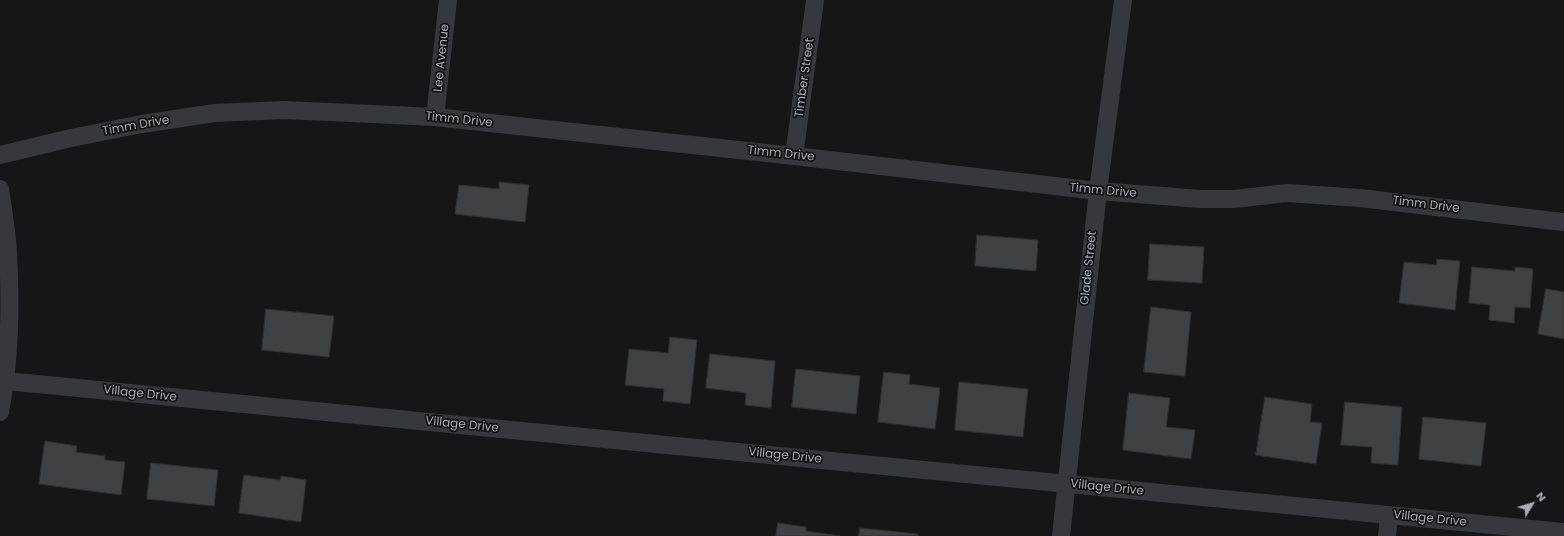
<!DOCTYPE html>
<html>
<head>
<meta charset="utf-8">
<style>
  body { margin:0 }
  #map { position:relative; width:1564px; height:536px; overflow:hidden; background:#161618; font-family:Poppins,sans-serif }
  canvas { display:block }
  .north { position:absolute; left:1512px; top:484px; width:40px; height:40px; -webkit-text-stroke:3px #111113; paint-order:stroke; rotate:52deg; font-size:11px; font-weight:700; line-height:16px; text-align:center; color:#a8adb8 }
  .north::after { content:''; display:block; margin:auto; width:14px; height:18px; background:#a8adb8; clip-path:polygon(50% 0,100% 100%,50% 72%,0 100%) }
</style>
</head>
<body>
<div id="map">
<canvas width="1564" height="536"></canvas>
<div class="north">N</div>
</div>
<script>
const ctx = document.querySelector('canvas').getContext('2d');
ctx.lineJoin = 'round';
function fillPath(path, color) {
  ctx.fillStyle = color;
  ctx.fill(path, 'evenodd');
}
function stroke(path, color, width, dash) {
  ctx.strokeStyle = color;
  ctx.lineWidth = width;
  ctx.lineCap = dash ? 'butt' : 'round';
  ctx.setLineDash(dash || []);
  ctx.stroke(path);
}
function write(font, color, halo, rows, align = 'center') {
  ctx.font = font + ' Poppins,sans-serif';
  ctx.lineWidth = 3.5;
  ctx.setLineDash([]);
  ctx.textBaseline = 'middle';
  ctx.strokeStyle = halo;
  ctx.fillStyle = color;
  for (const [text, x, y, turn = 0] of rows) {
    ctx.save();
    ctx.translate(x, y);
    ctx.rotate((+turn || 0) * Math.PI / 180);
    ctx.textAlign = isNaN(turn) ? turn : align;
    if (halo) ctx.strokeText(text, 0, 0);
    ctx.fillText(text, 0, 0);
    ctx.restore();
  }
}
const building = new Path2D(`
  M499 182 529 185 525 222 455 214 459 185 499 189Z
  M977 235 1038 240 1036 271 975 266Z
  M1150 244 1204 247 1202 283 1148 280Z
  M1437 259 1460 261 1455 310 1399 303 1404 262 1436 265Z
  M1472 267 1515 271V267L1533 269 1530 308 1515 307 1514 323 1489 320 1490 305 1469 303Z
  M1546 289 1564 292V339L1538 334Z
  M1151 307 1191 312 1185 376 1144 372Z
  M266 309 334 316 329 357 262 350Z
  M670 337 697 340 690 404 663 401 664 389 625 385 629 349 668 353Z
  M710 354 775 361 771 408 745 405 746 393 706 388Z
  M796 369 860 376 856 414 792 407Z
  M884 372 910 375 909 384 940 388 935 429 878 422Z
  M959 382 1028 389 1023 437 955 430Z
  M1129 393 1170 398 1166 427 1195 430 1191 459 1123 450Z
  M1265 397 1312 404 1310 422 1322 423 1316 464 1256 455Z
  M1345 402 1402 407 1398 465 1371 463 1372 447 1341 445Z
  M1423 417 1486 423 1481 466 1419 459Z
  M45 441 77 446 76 452 105 456V460L125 462 121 495 39 484Z
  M151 463 218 470 214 506 147 499Z
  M244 475 280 480 281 476 306 480 301 522 239 513Z
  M778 523 806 527V531L840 536H776Z
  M860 528 918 534V536H859Z`);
const minor = new Path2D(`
  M435 117 448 0
  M0 155 71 138 142 124 215 113 284 110 351 113 435 117 794 156 1098 191 1201 199H1234L1287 193 1360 198 1564 222
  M794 156 815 0
  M0 189C3 210 7 232 8 253 11 306 10 360 0 412
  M6 381 1564 532
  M1061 536 1098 191 1123 0
  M1387 536 1389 515`);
const streetNames = [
  ["Lee Avenue",442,58,-84],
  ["Timber Street",805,78,-82],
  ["Timm Drive",459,120,6],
  ["Timm Drive",136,126,-10],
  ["Timm Drive",781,154,6],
  ["Timm Drive",1103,191,5],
  ["Timm Drive",1426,205,7],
  ["Glade Street",1089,268,-84],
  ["Village Drive",140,394,6],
  ["Village Drive",462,425,6],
  ["Village Drive",785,456,6],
  ["Village Drive",1107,488,6],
  ["Village Drive",1430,519,6]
];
fillPath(building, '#404145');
stroke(building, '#303034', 1);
stroke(minor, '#37383d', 18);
write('12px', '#a8adb8', '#111113', streetNames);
</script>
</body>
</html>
